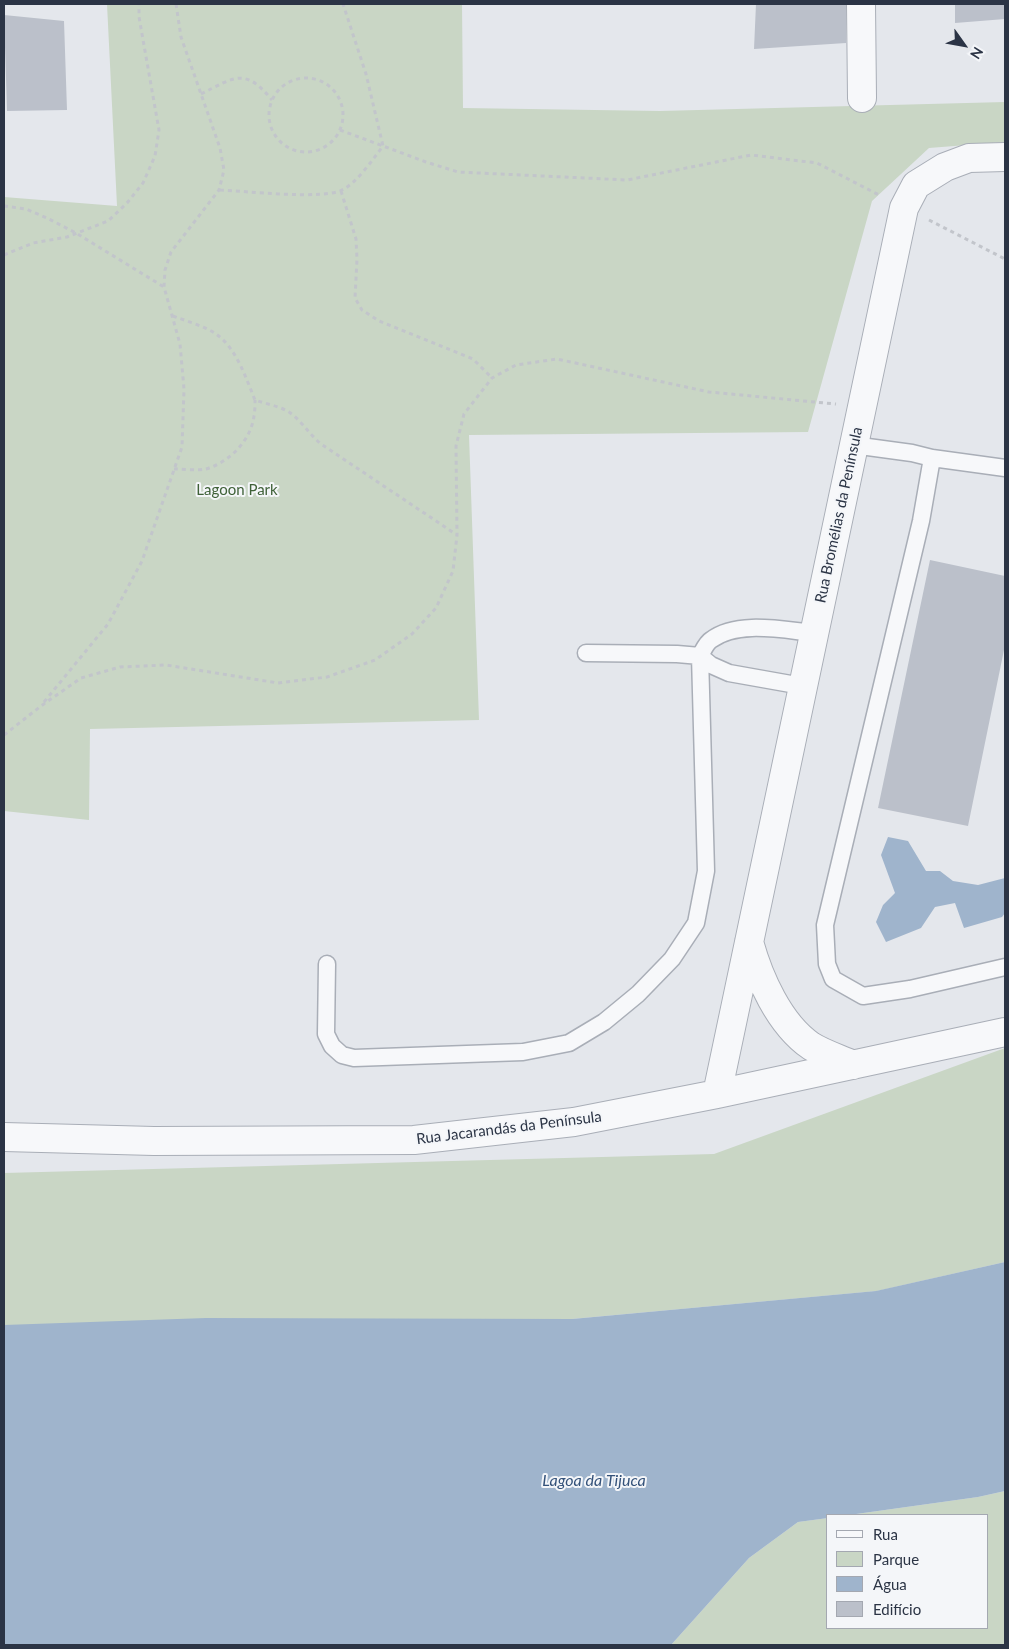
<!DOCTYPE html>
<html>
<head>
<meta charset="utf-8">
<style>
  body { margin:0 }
  #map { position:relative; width:1009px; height:1649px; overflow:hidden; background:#e4e7ec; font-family:Lato,sans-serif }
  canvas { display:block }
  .frame { position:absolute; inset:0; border:5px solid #2b3445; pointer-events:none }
  .legend { position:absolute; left:826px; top:1514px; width:162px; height:115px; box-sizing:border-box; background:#f4f6f9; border:1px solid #a4a8b1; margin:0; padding:6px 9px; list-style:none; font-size:15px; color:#2b3445 }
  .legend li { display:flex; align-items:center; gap:10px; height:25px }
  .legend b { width:25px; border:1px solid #a4a8b1 }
  .north { position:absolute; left:939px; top:20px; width:50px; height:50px; -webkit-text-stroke:4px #f4f6f9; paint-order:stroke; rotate:122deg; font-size:14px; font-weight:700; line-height:20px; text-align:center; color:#2b3445 }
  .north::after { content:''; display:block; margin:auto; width:18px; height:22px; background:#2b3445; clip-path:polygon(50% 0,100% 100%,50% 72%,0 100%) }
</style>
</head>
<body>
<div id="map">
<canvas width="1009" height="1649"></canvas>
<div class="frame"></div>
<ul class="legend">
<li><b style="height:6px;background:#f7f8fa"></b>Rua</li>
<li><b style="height:14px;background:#c9d6c5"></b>Parque</li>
<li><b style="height:14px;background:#9fb4cc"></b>Água</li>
<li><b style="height:14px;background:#bbc0ca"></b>Edifício</li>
</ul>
<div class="north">N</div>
</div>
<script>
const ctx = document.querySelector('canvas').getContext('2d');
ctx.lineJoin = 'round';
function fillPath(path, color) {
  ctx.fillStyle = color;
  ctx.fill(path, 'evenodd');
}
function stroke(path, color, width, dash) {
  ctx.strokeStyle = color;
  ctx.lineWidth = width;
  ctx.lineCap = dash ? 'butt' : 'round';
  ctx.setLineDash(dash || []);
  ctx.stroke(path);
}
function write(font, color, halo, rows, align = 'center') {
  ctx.font = font + ' Lato,sans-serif';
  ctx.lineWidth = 4;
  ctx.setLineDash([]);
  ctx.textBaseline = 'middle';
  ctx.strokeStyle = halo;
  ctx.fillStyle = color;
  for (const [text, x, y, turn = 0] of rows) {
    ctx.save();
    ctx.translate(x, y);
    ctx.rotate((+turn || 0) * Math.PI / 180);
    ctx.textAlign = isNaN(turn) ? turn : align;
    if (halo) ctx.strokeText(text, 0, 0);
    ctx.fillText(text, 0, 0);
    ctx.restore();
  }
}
const green = new Path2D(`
  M107 4H462L463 108 660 111 1005 102V142L929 148 872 201 808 432 469 435 479 720 90 729 89 820 4 811V197L117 206Z
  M1005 1048V1262L877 1291 572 1319 4 1329V1173L714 1154Z
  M1005 1491V1645H671L749 1558 798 1522 828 1518V1628H988V1515H849L978 1497Z`);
const water = new Path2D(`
  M888 837 908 841 926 871H940L953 881 978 885 1005 878V913L1002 917 964 928 955 903 935 907 921 928 886 942 876 922 883 905 895 893 881 855Z
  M1005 1262V1491L978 1497 849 1515H828V1518L798 1522 749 1558 671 1645H4V1325L206 1318 572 1319 876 1291Z`);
const building = new Path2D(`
  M756 4H846V43L754 49Z
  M955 4H1005V19L955 23Z
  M4 15 64 21 67 110 7 111Z
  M930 560 1005 576V645L968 826 878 808Z`);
const path = new Path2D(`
  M269 115a37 37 0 1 1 74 0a37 37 0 1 1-74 0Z
  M201 94C235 77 245 67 272 100
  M340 130 426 162 458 172 627 180 751 155 817 163 881 196
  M220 190C245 191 323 200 342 190 357 183 373 159 383 146L366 74 343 4
  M341 191 356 239 357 259 355 298 362 310 379 321 473 359 492 378
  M4 206 26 209 47 218 76 233 164 287
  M929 220 1005 259
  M4 255 33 243 67 237 108 221 127 203 143 183 155 156 159 130 139 17V4
  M173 316C186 321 201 325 213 332 236 346 245 376 255 400 266 404 279 406 289 412 301 420 309 434 321 444L457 535
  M174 469C184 469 197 471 206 469 230 462 251 440 254 416 255 411 255 405 255 400
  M44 702 108 624 142 561 182 447 184 389 180 344 164 287 165 270 171 252 219 190 224 170 220 148 181 37 176 4
  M4 735 41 706 81 678 120 667 166 665 278 683 327 677 375 660 412 634 436 608 453 571 457 535 456 446 464 414 492 378 516 365 557 359 709 392 836 404`);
const lane = new Path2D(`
  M853 445 912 453 932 458
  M1005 468 932 458 921 521 825 925 827 964 833 979 863 996 910 989 1005 967
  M586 653 677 654 700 656 711 665 729 673 802 686
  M327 964 326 1034 332 1046 342 1055 354 1058 523 1052 569 1043 604 1022 638 994 672 959 696 923 706 871 700 656C703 651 706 643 711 640 737 620 783 630 814 633`);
const street = new Path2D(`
  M861 4 862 98
  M749 942C759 978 779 1024 811 1046 824 1054 840 1059 853 1065
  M717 1094 904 208 916 185 945 167 969 158 1005 157
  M4 1137 154 1141 414 1140 574 1122 717 1094 1005 1032`);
const parkNames = [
  ["Lagoon Park",237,490]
];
const streetNames = [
  ["Rua Bromélias da Península",839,515,-78],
  ["Rua Jacarandás da Península",509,1128,-7]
];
const waterNames = [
  ["Lagoa da Tijuca",594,1481]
];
fillPath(green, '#c9d6c5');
fillPath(water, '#9fb4cc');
fillPath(building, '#bbc0ca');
stroke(lane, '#a9aeb7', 19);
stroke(street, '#a9aeb7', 30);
stroke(path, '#c2c5cb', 3, [4, 4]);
stroke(lane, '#f7f8fa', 16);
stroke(street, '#f7f8fa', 28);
write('15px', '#3f6138', '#f4f6f9', parkNames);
write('15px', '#2b3445', '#f4f6f9', streetNames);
write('italic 16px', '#34527a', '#f4f6f9', waterNames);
</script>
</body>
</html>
